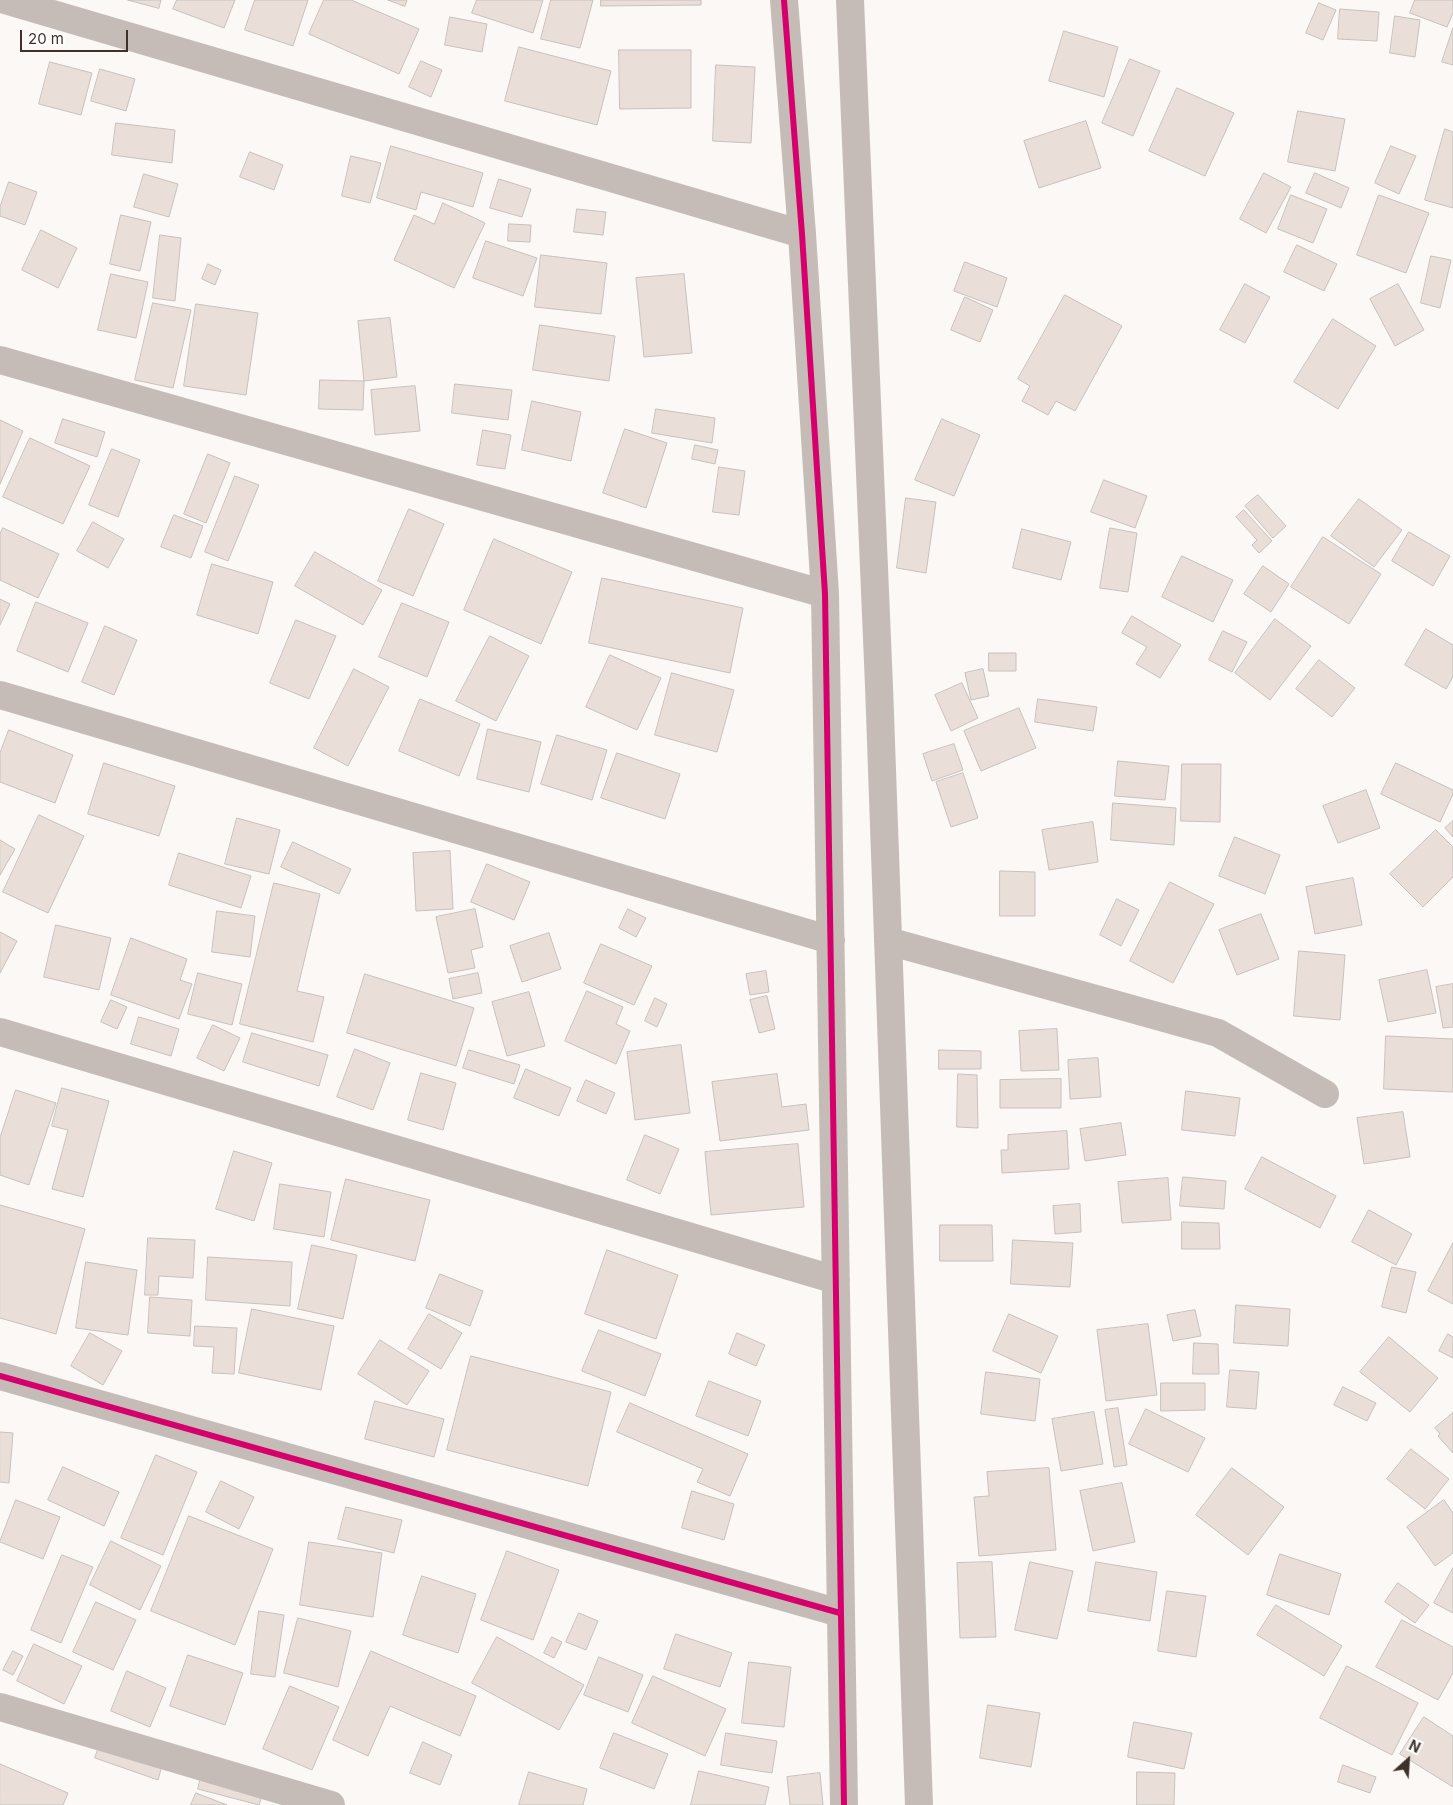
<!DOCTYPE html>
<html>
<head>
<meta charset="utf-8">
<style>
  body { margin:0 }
  #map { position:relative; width:1453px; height:1805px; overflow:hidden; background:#fbf8f6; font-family:Inter,sans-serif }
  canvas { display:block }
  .north { position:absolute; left:1383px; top:1735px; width:50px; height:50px; -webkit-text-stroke:4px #fff; paint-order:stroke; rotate:26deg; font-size:14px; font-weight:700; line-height:20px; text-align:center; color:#3e312a }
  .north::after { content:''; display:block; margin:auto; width:18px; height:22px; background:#3e312a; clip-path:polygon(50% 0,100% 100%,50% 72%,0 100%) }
  .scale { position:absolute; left:20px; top:30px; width:108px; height:22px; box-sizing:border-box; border:2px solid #3e312a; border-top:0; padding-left:6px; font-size:15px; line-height:18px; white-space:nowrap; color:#3e312a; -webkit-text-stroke:4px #fff; paint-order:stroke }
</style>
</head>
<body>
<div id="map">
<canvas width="1453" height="1805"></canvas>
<div class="north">N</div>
<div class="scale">20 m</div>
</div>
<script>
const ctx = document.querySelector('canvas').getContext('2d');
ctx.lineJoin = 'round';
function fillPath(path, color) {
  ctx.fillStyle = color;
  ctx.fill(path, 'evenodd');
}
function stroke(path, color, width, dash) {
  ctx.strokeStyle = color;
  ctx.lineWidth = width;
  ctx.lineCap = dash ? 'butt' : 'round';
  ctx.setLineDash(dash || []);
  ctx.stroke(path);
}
const building = new Path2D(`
  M128 0H161L159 8Z
  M177 0H235L224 28 173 9Z
  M255 0H308L293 46 245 30Z
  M324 0H351L419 29 399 74 309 34Z
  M388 0H407L405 6Z
  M477 0H543L533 33 472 13Z
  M551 0H593L580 48 541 39Z
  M601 0H701V5L601 6Z
  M1415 0H1453V13L1447 27 1410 13Z
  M1319 3 1336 10 1323 40 1306 33Z
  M1340 9 1379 12 1377 41 1338 39Z
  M1395 16 1420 20 1415 57 1390 53Z
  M450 17 487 24 482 52 445 45Z
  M1453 28V65L1442 62Z
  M1064 31 1118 47 1104 97 1049 81Z
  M519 47 611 71 597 125 505 101Z
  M619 50H691V108L620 109Z
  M1130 59 1160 71 1133 136 1102 123Z
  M421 61 442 70 431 97 409 87Z
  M50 62 92 73 81 115 39 104Z
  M716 65 755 67 751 143 713 141Z
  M100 69 135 79 126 111 91 101Z
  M1177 88 1234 113 1205 176 1149 151Z
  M1298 111 1345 119 1335 171 1288 162Z
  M1086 121 1101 168 1039 188 1024 141Z
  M116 123 175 130 172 163 112 155Z
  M1445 129 1453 132V208L1425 200Z
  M391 146 483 173 473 207 421 192 416 210 377 198Z
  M1391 146 1416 156 1399 194 1375 183Z
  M250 152 283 165 274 190 240 177Z
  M351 156 381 163 370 203 342 196Z
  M1264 173 1291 187 1266 233 1240 219Z
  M1315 173 1349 188 1341 208 1306 193Z
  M144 174 178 184 169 217 134 207Z
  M499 179 531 189 522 217 490 208Z
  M9 182 37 192 25 225 0 216V207Z
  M1291 195 1327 209 1313 243 1278 229Z
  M1379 195 1429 213 1406 273 1357 255Z
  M443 203 485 223 454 288 394 260 414 215 434 224Z
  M577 209 606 212 603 235 574 232Z
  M121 215 151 222 140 271 110 264Z
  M509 224 531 225 530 242 508 241Z
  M41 230 77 248 58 288 22 270Z
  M160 235 181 238 175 301 153 298Z
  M486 241 537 258 523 296 473 278Z
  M1297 245 1337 264 1324 291 1284 272Z
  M541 255 607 263 601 314 535 307Z
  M1431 256 1451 260 1440 308 1421 303Z
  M965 262 1007 278 997 307 954 291Z
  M208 264 221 270 215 285 202 279Z
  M111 274 148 282 136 338 98 330Z
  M684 274 692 353 644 357 636 278Z
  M1245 284 1270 297 1245 343 1220 330Z
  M1398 284 1424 330 1395 346 1370 299Z
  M1065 295 1122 326 1075 411 1056 401 1048 415 1022 401 1030 386 1018 379Z
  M965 297 993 310 980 342 951 330Z
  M153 303 191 310 173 388 135 380Z
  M196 304 258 313 246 395 184 386Z
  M390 318 397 377 364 381 358 321Z
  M1333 319 1376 346 1338 409 1294 382Z
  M540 325 615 336 609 381 533 370Z
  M320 380 364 381 363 410 319 409Z
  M455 384 512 390 508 420 452 413Z
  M415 386 420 431 375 435 371 390Z
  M532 401 581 412 571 461 522 450Z
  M656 409 715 418 712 443 652 433Z
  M63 419 105 432 97 457 55 443Z
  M942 419 980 435 954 496 915 480Z
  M0 420 23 431 0 484Z
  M625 429 667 443 646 508 603 493Z
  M483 430 511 435 505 469 477 465Z
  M30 438 90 466 63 524 3 497Z
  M695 445 718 450 715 464 692 459Z
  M112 449 140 460 118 517 89 505Z
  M208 454 230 463 206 523 184 514Z
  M719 467 745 471 739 515 713 512Z
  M235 476 259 485 228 561 205 552Z
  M1104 480 1147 496 1135 528 1091 512Z
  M1258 495 1286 526 1273 538 1245 506Z
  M906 498 936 502 926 573 897 568Z
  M1359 499 1402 530 1374 567 1331 536Z
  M409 509 444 524 413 596 378 581Z
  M1244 510 1272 541 1259 553 1252 545 1257 540 1236 517Z
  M174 515 203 526 191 558 161 547Z
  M93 522 124 539 108 568 77 551Z
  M3 528 59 554 38 598 0 580V534Z
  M1110 528 1137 533 1128 592 1100 588Z
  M1022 529 1071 542 1061 580 1013 568Z
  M1409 532 1450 556 1433 586 1392 561Z
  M1323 537 1381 574 1349 624 1291 587Z
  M494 539 572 572 541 644 464 610Z
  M315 552 382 590 363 625 295 586Z
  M1182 556 1233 580 1213 622 1162 597Z
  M212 564 273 582 258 634 197 615Z
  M1263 566 1289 584 1271 612 1244 594Z
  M602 578 743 608 730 673 589 643Z
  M0 599 10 604 0 625Z
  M36 602 88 623 68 672 17 651Z
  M402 603 449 622 427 677 379 657Z
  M1132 616 1181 645 1160 678 1136 664 1147 647 1122 633Z
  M1275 619 1311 646 1270 700 1235 673Z
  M296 620 336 636 309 699 270 683Z
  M105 626 137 640 114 695 82 682Z
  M1426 629 1453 645V677L1446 689 1405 665Z
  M1223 631 1247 642 1232 672 1209 660Z
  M490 636 529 656 496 721 456 701Z
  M989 653H1016V671H989Z
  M610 655 661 678 637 730 586 707Z
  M1319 660 1355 688 1332 717 1296 689Z
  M354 669 389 687 348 766 314 748Z
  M983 669 989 696 971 700 965 673Z
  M672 673 734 690 717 752 655 735Z
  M962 683 978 718 951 731 935 695Z
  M420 699 480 724 459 776 399 751Z
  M1038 699 1097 707 1093 731 1035 722Z
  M1019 708 1036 748 981 771 964 731Z
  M488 729 541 742 529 792 477 779Z
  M9 730 73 755 55 803 0 782V753Z
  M557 735 607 750 592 800 541 784Z
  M954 744 963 770 932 781 923 754Z
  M617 753 680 774 665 819 601 798Z
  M1118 761 1169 766 1165 800 1115 796Z
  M104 763 175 786 159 836 88 814Z
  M1396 763 1453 790V794L1440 822 1381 794Z
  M1182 764H1221L1220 822 1181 821Z
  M963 773 978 818 951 827 936 782Z
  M1366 790 1380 828 1338 843 1323 806Z
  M1113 803 1176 808 1174 845 1111 840Z
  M39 815 84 836 48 913 3 892Z
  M237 818 280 830 269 874 225 864Z
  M1453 821V837L1445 828Z
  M1093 822 1098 862 1049 870 1042 830Z
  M1436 830 1453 847V877L1423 907 1390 874Z
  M1235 837 1280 855 1265 894 1219 876Z
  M0 840 15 849 0 875Z
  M293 842 351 869 339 894 281 867Z
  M450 851 453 909 416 911 413 853Z
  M179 853 251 876 241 908 169 885Z
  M487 864 530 882 514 920 471 902Z
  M1000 871 1035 872V916H1000Z
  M1353 878 1362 925 1315 934 1306 887Z
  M1170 882 1214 904 1173 983 1130 961Z
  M274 883 320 894 297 991 324 997 313 1042 240 1024Z
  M1117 899 1139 910 1121 946 1100 935Z
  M475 909 483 947 471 950 475 968 448 973 436 917Z
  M628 909 646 918 636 937 619 928Z
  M217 911 255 916 250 957 212 952Z
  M1261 914 1279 959 1237 975 1219 930Z
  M56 925 111 938 99 990 44 977Z
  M0 932 17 941 0 973Z
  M549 933 561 969 522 982 510 946Z
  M131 938 187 959 180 980 192 984 179 1019 111 995Z
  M601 944 652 966 634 1005 584 983Z
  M1299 951 1345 955 1340 1020 1294 1016Z
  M1427 970 1436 1013 1388 1022 1379 980Z
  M766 971 769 992 750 995 746 974Z
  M198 973 242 984 232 1025 188 1014Z
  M478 973 482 993 453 999 449 979Z
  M365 974 474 1008 456 1066 347 1033Z
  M1453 984V1027L1443 1028 1436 987Z
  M587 991 623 1007 616 1024 630 1031 616 1064 565 1041Z
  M529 992 545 1046 507 1056 492 1002Z
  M767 996 775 1029 759 1033 750 1000Z
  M655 998 667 1004 657 1027 645 1021Z
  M111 1000 127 1007 117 1029 101 1022Z
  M139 1017 179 1029 171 1056 131 1044Z
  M213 1025 240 1038 224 1071 197 1058Z
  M1057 1029 1059 1070 1021 1071 1019 1031Z
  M252 1033 328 1055 319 1086 243 1062Z
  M1386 1036 1453 1039V1092L1384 1089Z
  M681 1045 690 1113 635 1120 627 1052Z
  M355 1049 390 1063 373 1110 337 1097Z
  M469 1050 520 1065 514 1084 463 1068Z
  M939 1050 981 1051V1069H939Z
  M1098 1058 1101 1097 1070 1099 1068 1060Z
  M526 1069 571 1088 559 1116 514 1098Z
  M421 1073 456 1083 443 1130 408 1120Z
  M777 1074 782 1107 806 1104 809 1130 720 1141 712 1082Z
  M958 1074 977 1075 978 1128 957 1127Z
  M1061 1079V1108H1000V1080Z
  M586 1080 615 1093 606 1114 577 1101Z
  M62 1088 109 1101 83 1197 52 1189 68 1130 52 1126Z
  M16 1090 56 1103 29 1185 0 1175V1138Z
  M1186 1091 1240 1098 1235 1136 1182 1130Z
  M1403 1112 1410 1157 1364 1164 1357 1118Z
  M1121 1123 1126 1155 1085 1161 1080 1129Z
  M1067 1131 1069 1169 1002 1173 1001 1150H1008V1135Z
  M645 1135 679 1149 660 1194 627 1180Z
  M798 1144 804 1207 711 1215 705 1152Z
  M234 1151 272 1163 254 1221 216 1209Z
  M1262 1157 1336 1196 1320 1228 1245 1189Z
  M1183 1177 1226 1181 1224 1209 1180 1206Z
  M1168 1178 1171 1220 1122 1223 1118 1182Z
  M346 1179 430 1200 415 1261 331 1240Z
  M280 1184 331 1192 324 1237 274 1229Z
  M1080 1204 1081 1232 1055 1234 1053 1206Z
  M0 1205 85 1229 56 1334 0 1318Z
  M1369 1210 1412 1234 1396 1265 1352 1242Z
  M1182 1222 1219 1223 1220 1249H1182Z
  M940 1225H992L993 1261H940Z
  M148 1238 195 1240 193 1278 159 1276 158 1295H145Z
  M1013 1240 1073 1243 1070 1287 1011 1284Z
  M1453 1243V1304L1428 1291Z
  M312 1245 357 1255 343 1319 298 1309Z
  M607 1250 678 1275 656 1339 585 1314Z
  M208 1257 292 1262 290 1306 206 1300Z
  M86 1262 137 1270 128 1335 76 1328Z
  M1392 1267 1416 1272 1406 1313 1382 1307Z
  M440 1274 483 1291 470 1326 426 1308Z
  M150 1297 192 1300 190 1336 148 1333Z
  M1236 1305 1290 1309 1288 1346 1234 1343Z
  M252 1309 334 1326 321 1390 239 1373Z
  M1195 1310 1201 1336 1173 1341 1167 1315Z
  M429 1314 462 1333 441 1369 408 1349Z
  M1009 1314 1058 1336 1041 1373 993 1351Z
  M1148 1324 1157 1395 1106 1401 1097 1330Z
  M195 1326 237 1328 234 1374 212 1373 214 1347 194 1346Z
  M599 1330 661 1354 645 1396 582 1371Z
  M90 1333 122 1351 103 1385 71 1366Z
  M737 1333 765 1345 756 1366 729 1354Z
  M1448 1334 1453 1337V1358L1439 1351Z
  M1389 1337 1438 1378 1410 1412 1360 1372Z
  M380 1340 429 1371 407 1405 358 1374Z
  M1194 1343 1218 1344 1219 1374H1193Z
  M471 1356 611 1392 588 1486 447 1450Z
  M1230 1370 1259 1372 1256 1409 1227 1407Z
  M986 1372 1040 1379 1035 1421 981 1414Z
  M709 1381 761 1401 748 1436 696 1416Z
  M1161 1383H1205V1410L1161 1411Z
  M1343 1387 1376 1403 1367 1421 1334 1405Z
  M375 1401 444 1419 434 1457 365 1439Z
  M630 1403 748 1454 730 1496 697 1482 703 1469 617 1432Z
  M1118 1408 1127 1465 1114 1467 1105 1410Z
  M1146 1409 1205 1438 1188 1472 1129 1444Z
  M1094 1412 1103 1464 1061 1471 1052 1419Z
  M1453 1413V1453L1438 1436 1440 1434 1435 1428Z
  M0 1432 13 1433 9 1483 0 1482Z
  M1411 1449 1449 1479 1425 1509 1387 1479Z
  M156 1455 197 1472 163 1555 121 1538Z
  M63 1467 119 1492 104 1526 48 1500Z
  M1049 1468 1056 1550 979 1556 974 1497 989 1496 987 1472Z
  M1232 1468 1284 1507 1248 1555 1196 1515Z
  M221 1481 254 1497 239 1529 206 1512Z
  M1122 1483 1135 1542 1093 1551 1080 1491Z
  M692 1491 734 1504 724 1540 682 1528Z
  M16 1500 60 1517 43 1559 0 1542Z
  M1444 1500 1453 1513V1553L1435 1566 1407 1527Z
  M346 1507 402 1520 394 1553 338 1539Z
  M189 1516 273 1549 235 1645 151 1611Z
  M111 1541 161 1566 140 1610 90 1585Z
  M309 1542 382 1553 373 1617 300 1605Z
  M507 1551 559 1570 533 1640 481 1620Z
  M1280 1554 1341 1574 1329 1615 1267 1595Z
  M62 1555 93 1567 61 1643 31 1630Z
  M992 1562 996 1637 960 1638 957 1563Z
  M1030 1562 1073 1571 1057 1639 1015 1630Z
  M1096 1562 1157 1572 1150 1621 1088 1611Z
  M1453 1568V1613L1434 1603Z
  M422 1576 476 1594 458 1653 403 1635Z
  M1398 1583 1429 1605 1415 1623 1385 1602Z
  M1167 1591 1206 1596 1196 1657 1158 1651Z
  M96 1602 136 1620 113 1670 73 1652Z
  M1276 1605 1342 1646 1324 1676 1257 1635Z
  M259 1611 284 1615 275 1677 251 1674Z
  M579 1613 598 1621 586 1650 566 1642Z
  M298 1618 351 1631 338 1687 284 1673Z
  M1402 1620 1453 1647V1673L1438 1700 1376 1667Z
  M676 1634 732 1653 720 1687 664 1669Z
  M497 1637 584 1685 559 1730 472 1683Z
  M552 1637 562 1642 554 1658 544 1653Z
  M34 1644 82 1666 64 1704 17 1681Z
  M13 1651 23 1656 13 1675 3 1670Z
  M371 1651 476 1696 460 1736 390 1706 368 1756 333 1740Z
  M188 1655 243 1673 225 1725 170 1706Z
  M599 1657 643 1675 628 1712 584 1695Z
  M749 1662 791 1667 784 1727 742 1723Z
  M1347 1666 1418 1703 1392 1755 1320 1718Z
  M127 1671 166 1688 150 1727 111 1711Z
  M653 1676 726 1709 705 1756 632 1723Z
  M290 1686 339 1707 312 1770 263 1749Z
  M988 1705 1040 1713 1031 1767 980 1758Z
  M1424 1717 1453 1736V1787L1400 1754Z
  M1134 1722 1192 1733 1184 1769 1128 1757Z
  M614 1733 668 1754 654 1789 600 1768Z
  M726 1733 777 1741 772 1773 721 1765Z
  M423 1742 452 1755 440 1785 410 1773Z
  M100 1744 162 1766 158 1780 95 1758Z
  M0 1764 68 1793 63 1805H0Z
  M1343 1765 1376 1777 1370 1793 1338 1782Z
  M699 1771 769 1787 765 1805H691Z
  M529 1772 587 1789 583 1805H519Z
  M1137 1772 1175 1773 1174 1805H1137Z
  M202 1773 264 1790 259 1805 198 1789Z
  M820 1773 823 1805H790L787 1777Z
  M196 1793 227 1805H191Z`);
const street = new Path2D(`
  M5 0 802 234
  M784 0 802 234 825 594 844 1805
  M850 0 879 686 919 1805
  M0 360 825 594
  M0 695 831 940
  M888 941 1218 1033 1325 1094
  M0 1032 836 1280
  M0 1376 840 1613
  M0 1707 331 1805`);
const cycleway = new Path2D(`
  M784 0 802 234 825 594 844 1805
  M0 1376 840 1613`);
fillPath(building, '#eadfd8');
stroke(building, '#c7c0bc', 1);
stroke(street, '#c5bcb8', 28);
stroke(cycleway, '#d6006c', 6);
</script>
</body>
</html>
